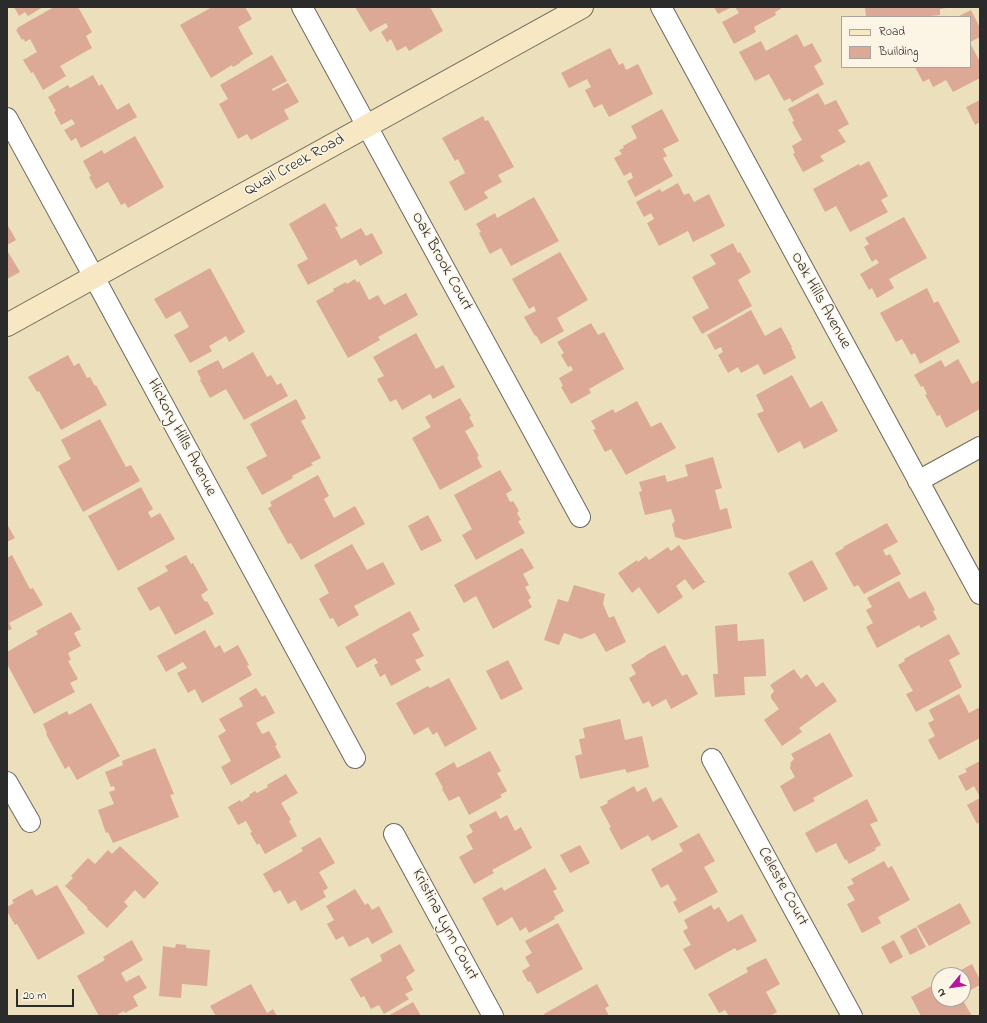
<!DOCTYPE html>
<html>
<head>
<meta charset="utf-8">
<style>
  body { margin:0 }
  #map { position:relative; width:987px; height:1023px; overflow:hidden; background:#ebdfbc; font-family:"Indie Flower",sans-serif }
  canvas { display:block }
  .frame { position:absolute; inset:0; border:8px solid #2b2b2b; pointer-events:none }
  .legend { position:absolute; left:841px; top:16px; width:130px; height:52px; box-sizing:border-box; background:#fcf5e5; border:1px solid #a8a49b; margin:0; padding:5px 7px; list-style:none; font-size:12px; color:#2b2b2b }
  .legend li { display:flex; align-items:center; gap:8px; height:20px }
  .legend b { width:20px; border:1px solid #a8a49b }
  .north { position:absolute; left:931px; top:967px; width:40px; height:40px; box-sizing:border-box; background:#fcf5e5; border:1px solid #a8a49b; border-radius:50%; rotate:241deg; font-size:11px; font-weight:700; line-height:16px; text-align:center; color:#2b2b2b }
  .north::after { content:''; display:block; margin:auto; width:14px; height:18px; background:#b5179e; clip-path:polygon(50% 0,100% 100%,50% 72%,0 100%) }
  .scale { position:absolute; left:16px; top:989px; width:58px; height:18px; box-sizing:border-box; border:2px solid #2b2b2b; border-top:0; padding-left:5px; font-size:12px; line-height:14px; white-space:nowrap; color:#2b2b2b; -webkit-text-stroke:3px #fcf5e5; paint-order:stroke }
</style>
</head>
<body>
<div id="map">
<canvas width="987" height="1023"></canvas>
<div class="frame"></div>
<ul class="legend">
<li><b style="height:5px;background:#f7e8c3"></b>Road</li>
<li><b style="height:11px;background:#dba995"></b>Building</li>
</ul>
<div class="north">N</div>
<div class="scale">20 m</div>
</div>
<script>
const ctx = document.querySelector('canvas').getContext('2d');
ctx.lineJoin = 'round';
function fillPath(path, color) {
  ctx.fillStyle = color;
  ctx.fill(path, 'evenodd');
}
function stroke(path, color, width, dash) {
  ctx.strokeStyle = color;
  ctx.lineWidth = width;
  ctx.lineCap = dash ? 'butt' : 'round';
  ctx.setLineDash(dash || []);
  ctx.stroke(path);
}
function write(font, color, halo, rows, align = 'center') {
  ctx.font = font + ' "Indie Flower",sans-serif';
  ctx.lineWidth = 3;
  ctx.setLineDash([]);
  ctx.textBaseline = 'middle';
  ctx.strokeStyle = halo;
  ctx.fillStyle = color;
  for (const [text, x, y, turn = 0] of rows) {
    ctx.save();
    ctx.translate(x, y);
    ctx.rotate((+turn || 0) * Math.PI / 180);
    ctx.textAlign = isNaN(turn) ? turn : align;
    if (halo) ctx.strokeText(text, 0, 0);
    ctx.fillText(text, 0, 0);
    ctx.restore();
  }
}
const building = new Path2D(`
  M14 7H43L28 16 25 12 19 16Z
  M54 7H78L92 32 86 36 92 48 60 66 66 76 43 90 33 72 31 73 23 60 37 52 30 39 25 42 24 39 22 40 16 30 18 29 17 28Z
  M212 7H245L252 19 238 27 253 54 240 62V63L233 67 232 65 211 78 180 25Z
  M355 7H430L443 31 409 51 406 46 397 51 391 39 387 42 381 32 388 27 386 23 370 32Z
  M714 7H732L718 14Z
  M735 7H780L781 9 775 12 776 15 754 27 756 32 734 44 722 22 739 13Z
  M865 7H946V8L940 9V15L921 17H866Z
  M971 10 980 28V37L970 42V17H957Z
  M797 34 804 47 812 43 822 61 814 66 824 84 792 102 790 98 784 101 769 74 755 81 739 52 761 41 766 51Z
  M970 43 980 62V78L953 92 946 80 933 87 929 79 923 82 915 67H970Z
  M610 48 619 65 623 63 626 70 638 64 653 94 609 117 602 104 594 108 585 90 591 87 587 79 569 88 561 73Z
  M272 55 287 81 272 89 273 91 288 83 299 102 284 110 289 119 251 140 247 134 238 139 219 104 228 99 220 85Z
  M93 75 99 86 102 84 117 110 129 103 137 117 81 148 76 138 71 141 64 130 75 124 72 119 61 125 54 112 56 111 48 97 68 85 70 88Z
  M818 93 825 105 836 100 849 124 838 130 846 142 820 156 824 161 803 172 793 154 795 153 792 146 802 140 792 122 794 121 788 109Z
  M980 100V122L975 125 966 107Z
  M662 109 679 141 663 149 667 156 663 158 673 176 635 197 627 181 633 178 631 172 624 176 614 158 622 154 619 150 624 148 623 146 637 138 631 126Z
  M483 116 485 121 488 120 514 167 498 175 502 182 484 192 488 198 465 211 449 182 465 173 458 159 455 161 442 138Z
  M135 136 164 187 128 208 125 203 121 205 108 182 96 189 89 177 91 176 83 161 102 150 104 154Z
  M869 161 888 196 881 200 888 212 850 232 836 206 825 212 813 189 859 164 860 166Z
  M678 183 684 195 689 193 694 202 709 194 725 226 693 242 688 231 659 246 647 223 654 219 651 213 644 217 636 202 660 189 662 192Z
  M534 197 559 241 511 266 501 248 490 254 479 233 481 232 476 224 495 213 497 218Z
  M325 203 338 226 335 227 341 239 361 228 366 236 372 233 383 253 360 266 356 259 308 285 297 265 308 259 289 224Z
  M904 217 927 258 889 279 894 288 877 298 872 288 869 290 860 274 879 263 876 259 872 262 864 247 869 244 865 238Z
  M7 224 16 240 7 245Z
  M733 243 738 253 740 252 751 272 738 280 752 306 702 334 692 317 709 308 692 277 716 264 710 255Z
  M7 252H8L20 272 7 279Z
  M560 252 588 300 557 318 564 331 541 344 536 335 535 336 524 317 536 311 534 306 529 309 512 279Z
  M210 268 245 332 229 342 226 336 209 346 212 351 190 363 174 335 189 327 180 311 166 319 154 299Z
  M355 279 357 283 359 281 369 300 378 295 384 305 406 293 418 315 378 337 380 340 348 358 316 301 334 291 333 289 346 282 347 284Z
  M927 288 934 303 938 301 960 342 920 364 915 353 911 355 902 339 896 342 880 313Z
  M751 310 765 336 781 327 792 347H791L796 358 764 375 758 364 741 373 738 367 728 373 718 355 723 352 721 347 715 350 707 335Z
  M591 323 598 335 604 332 624 369 589 389 591 393 571 404 561 387 563 386 559 378 573 370 571 366 568 367 561 355 564 353 557 342Z
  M416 333 436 369 443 365 455 387 433 399 430 394 402 410 396 399 390 402 377 379 384 376 373 357Z
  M253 352 267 377 271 375 277 385 281 383 288 396 244 420 226 389 210 398 200 380 201 379 197 371 218 360 223 369Z
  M68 355 74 366 79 363 87 378 90 377 95 386 96 385 107 405 61 430 39 391 37 392 28 377Z
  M958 359 972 384 980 380V409L946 428 940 415 937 416 925 395 927 394 923 386 921 387 914 375 941 360 945 367Z
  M792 375 810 408 822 401 838 431 804 449 800 441 778 453 757 414 764 411 756 395Z
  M460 398 471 416 469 417 474 426 465 431 479 456 477 457 482 467 440 490 412 438 431 427 425 417Z
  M296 399 306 418 301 421 321 458 311 463 313 465 292 476 293 478 262 495 246 467 267 456 250 424Z
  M637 401 651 427 661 422 676 448 626 475 611 449 605 452 593 430 596 429 591 421 613 409 615 413Z
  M100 419 126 467 131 465 140 481 83 512 58 466 71 459 61 440Z
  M713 457 722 488 715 490 720 510 727 508 732 528 685 540 675 537 672 524 675 521 671 509 645 515 639 492 642 491 639 482 665 475 667 482 688 476 685 465Z
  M500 470 512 490 506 494 510 502 513 501 519 511 517 513 521 520 518 521 525 533 476 560 462 535 472 529 454 495Z
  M318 475 329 496 324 499 334 518 355 506 365 524 301 560 291 543 288 544 268 508 272 506 270 502Z
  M141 487 153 509 148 512 151 518 160 513 175 539 118 571 88 516Z
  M428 515 442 541 421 551 408 526Z
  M887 523 898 542 883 550 886 556 890 554 901 574 864 594 858 585 854 587 835 553 844 548 843 547Z
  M7 524 15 538 7 542Z
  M352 544 367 570 383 562 395 584 354 606 359 615 338 627 333 618 330 619 319 599 329 593 314 565Z
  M679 545 705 582 693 590 685 579 676 586 683 597 658 614 639 587 632 593 618 573 637 560 638 562 646 556 649 560 668 547 671 551Z
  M522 548 534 568 523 574 529 585 525 587 531 598 528 600 532 607 493 629 476 596 464 603 454 585Z
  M12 555 30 589 33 588 43 605 9 623 12 629 7 631V558Z
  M186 555 191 564 193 563 208 590 201 595 205 602 207 601 214 614 175 635 159 606 150 611 137 588 168 571 165 566Z
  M812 560 828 589 804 602 788 573Z
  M899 581 909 599 925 591 935 610 933 611 937 619 921 628 919 625 877 648 866 627 873 623 866 610 872 607 867 598Z
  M574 585 605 594 603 604 609 618 614 616 626 642 606 652 595 633 581 639 564 633 559 645 544 640 558 599 568 602Z
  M410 611 420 630 412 634 424 656 415 660 421 670 391 686 385 674 380 677 374 665 378 663 375 658 357 668 345 647Z
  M71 612 81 629 74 633 81 646 68 653 71 660 68 661 78 679 70 683 75 692 34 714 7 664V652L38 634 36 631Z
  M737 624 738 641 764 639 766 676 744 677 745 695 715 697 713 674H718L715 626Z
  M205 630 215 648 220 645 224 653 238 645 249 665 247 666 252 675 202 703 195 689 188 693 177 673 187 668 183 662 166 672 157 656Z
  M949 634 960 654 949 660 962 687 916 712 906 694 913 691 898 665 905 661 904 659Z
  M665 645 682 676 687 674 698 694 671 709 666 699 652 707 649 701 643 704 629 678 636 674 631 665 646 656V655Z
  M508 660 523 689 501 700 486 671Z
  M794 669 801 679 807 674 816 687 823 682 837 701 799 728 802 732 782 746 764 720 779 709 771 698V695L774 691 770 685Z
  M449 678 477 729 445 747 437 732 433 735 428 727 414 735 396 703 428 686 430 688Z
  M256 688 262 697 265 695 275 713 256 723 262 734 269 731 277 745 275 746 281 757 231 785 221 767 231 761 218 736 226 731 219 719 243 706 239 698Z
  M959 694 969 713 980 707V738L939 760 928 740 935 736 928 723 934 720 929 710Z
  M91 703 120 756 77 780 69 766 65 769 46 734 47 733 43 724 67 711 69 715Z
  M620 719 625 740 642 736 649 767 627 773 625 769 580 779 575 756 582 754 579 739 585 738 583 728Z
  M830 733 853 776 813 798 815 801 794 812 780 786 795 777 790 768 791 762 794 759 791 754Z
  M155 748 174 794 170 795 179 817 113 843 108 832 106 833 98 810 114 804 109 792 115 790 114 786 111 787 105 772 123 765 122 761Z
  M490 751 501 771 497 773 507 791 500 795 502 797 469 815 459 796 449 801 442 789 443 788 435 773 454 762 457 768Z
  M980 761V797L974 786 966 791 958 776 967 772 965 769Z
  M286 774 298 793 281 803 291 820 289 821 297 836 265 854 259 843 257 845 250 833 252 832 246 821 238 825 228 807 240 800 241 802 250 796 249 795 255 791 257 793 268 787 267 785Z
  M634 786 637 792 646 787 653 802 661 797 678 827 652 841 648 835 621 850 609 828 611 827 600 807 608 803 607 801Z
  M980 798V822L977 824 967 805Z
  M867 799 878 821 870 824 881 845 875 848 876 850 849 864 846 859 845 860 836 843 816 853 805 833Z
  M496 811 500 819 507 815 515 831 521 827 532 848 492 870 494 873 474 884 459 857 473 849 466 836 473 832 469 825Z
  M699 833 715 861 704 867 718 892 679 913 673 902 677 900 668 884 661 888 651 869 683 851 679 844Z
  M320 837 335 863 319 872 328 888 323 891 326 897 301 911 295 900 288 904 280 890 274 893 263 874 303 851 301 848Z
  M580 845 590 863 570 873 560 855Z
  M120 846 159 883 144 899 135 890 124 902 128 906 107 928 87 909 88 908 65 886 73 878 71 876 88 858 95 864 108 850 112 854Z
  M884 861 888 868 892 866 910 900 878 917 881 923 862 933 847 904 855 900 847 887 854 884 851 879Z
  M545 868 557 889 553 891 564 911 554 917 555 919 529 933 526 927 520 931 512 917 497 926 482 898 502 887 504 891Z
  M57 885 85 933 38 960 17 924 15 925 7 911V907L14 903 12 900 32 889 36 896Z
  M355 889 365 905 368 903 372 910 379 906 393 932 372 944 368 937 349 947 343 936 336 940 327 924 334 920 326 906Z
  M960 903 971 923 929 946 917 926Z
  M711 905 714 910 719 907 728 922 742 914 757 941 737 951 735 948 695 970 683 949 691 945 683 931 688 928 684 920Z
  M558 923 583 969 537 994 530 981 528 982 522 971 530 966 525 957 532 953 525 941Z
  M916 927 926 947 910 955 900 936Z
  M132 940 143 960 121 973 126 982 139 975 147 988 133 996 138 1006 125 1013 124 1011 115 1016H99L77 976 105 960 103 957Z
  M894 940 903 957 890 964 881 947Z
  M176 944 186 945V948L210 950 207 986 182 984 181 998 159 996 163 946 175 948Z
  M400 944 415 971 406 977 413 990 405 994 409 999 384 1014 379 1005 371 1009 364 996 361 998 350 979 382 961 380 955Z
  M766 958 780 984 766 992 777 1012 770 1016H729L725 1010 719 1013 708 994 748 972 746 968Z
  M972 964 980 980V985L963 994V975H952Z
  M939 982V999H962L972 1016H921L911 997Z
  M251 984 267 1013 273 1009 277 1016H216L210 1006Z
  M597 984 609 1006 605 1008 609 1016H545L544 1014Z
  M413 1002 421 1016H388Z`);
const street = new Path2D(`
  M302 7 580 517
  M661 7 980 594
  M7 118 94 277 355 758
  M918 481 980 447
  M712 759 852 1016
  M7 782 30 822
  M394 834 493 1016`);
const secondary = new Path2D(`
  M7 325 582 7`);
const streetNames = [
  ["Quail Creek Road",295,166,-29],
  ["Oak Brook Court",441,262,61],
  ["Oak Hills Avenue",820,301,61],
  ["Hickory Hills Avenue",181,438,62],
  ["Celeste Court",782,887,61],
  ["Kristina Lynn Court",444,925,62]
];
fillPath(building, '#dba995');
stroke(street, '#6e6a5e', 22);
stroke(secondary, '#6e6a5e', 24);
stroke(street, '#fff', 20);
stroke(secondary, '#f7e8c3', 22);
write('16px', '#2b2b2b', '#fcf5e5', streetNames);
</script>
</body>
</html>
